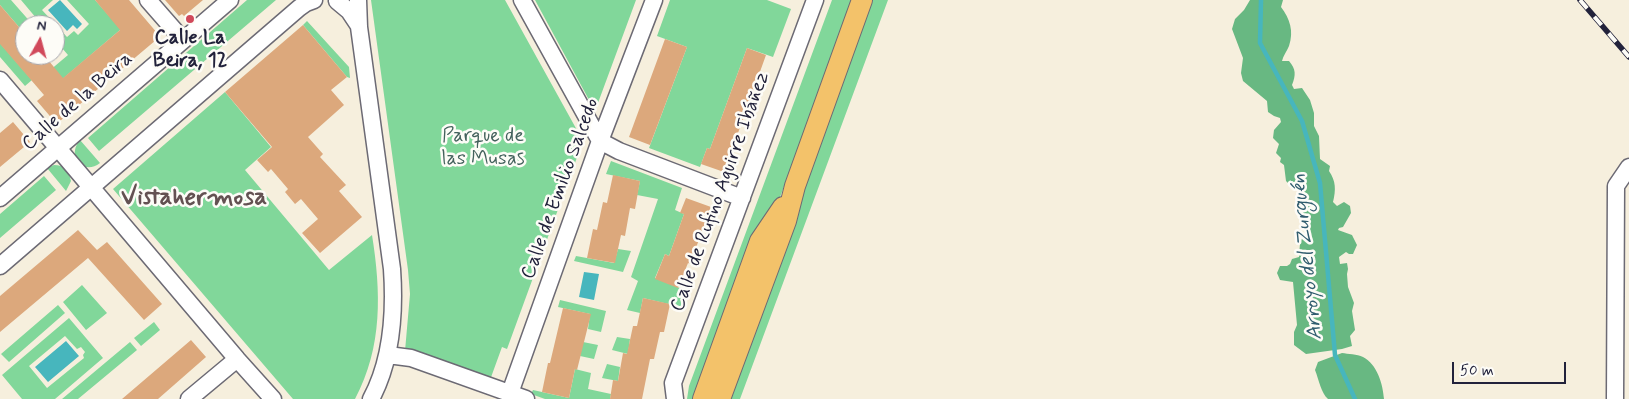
<!DOCTYPE html>
<html>
<head>
<meta charset="utf-8">
<style>
  body { margin:0 }
  #map { position:relative; width:1629px; height:399px; overflow:hidden; background:#f6efdd; font-family:Mynerve,sans-serif }
  canvas { display:block }
  .north { position:absolute; left:15px; top:15px; width:50px; height:50px; box-sizing:border-box; background:#fdfcf7; border:1px solid #a5a5ac; border-radius:50%; rotate:7deg; font-size:14px; font-weight:700; line-height:20px; text-align:center; color:#22223b }
  .north::after { content:''; display:block; margin:auto; width:18px; height:22px; background:#d1495b; clip-path:polygon(50% 0,100% 100%,50% 72%,0 100%) }
  .scale { position:absolute; left:1452px; top:362px; width:114px; height:22px; box-sizing:border-box; border:2px solid #22223b; border-top:0; padding-left:6px; font-size:15px; line-height:18px; white-space:nowrap; color:#22223b; -webkit-text-stroke:4px #fdfcf7; paint-order:stroke }
</style>
</head>
<body>
<div id="map">
<canvas width="1629" height="399"></canvas>
<div class="north">N</div>
<div class="scale">50 m</div>
</div>
<script>
const ctx = document.querySelector('canvas').getContext('2d');
ctx.lineJoin = 'round';
function fillPath(path, color) {
  ctx.fillStyle = color;
  ctx.fill(path, 'evenodd');
}
function stroke(path, color, width, dash) {
  ctx.strokeStyle = color;
  ctx.lineWidth = width;
  ctx.lineCap = dash ? 'butt' : 'round';
  ctx.setLineDash(dash || []);
  ctx.stroke(path);
}
function write(font, color, halo, rows, align = 'center') {
  ctx.font = font + ' Mynerve,sans-serif';
  ctx.lineWidth = 5;
  ctx.setLineDash([]);
  ctx.textBaseline = 'middle';
  ctx.strokeStyle = halo;
  ctx.fillStyle = color;
  for (const [text, x, y, turn = 0] of rows) {
    ctx.save();
    ctx.translate(x, y);
    ctx.rotate((+turn || 0) * Math.PI / 180);
    ctx.textAlign = isNaN(turn) ? turn : align;
    if (halo) ctx.strokeText(text, 0, 0);
    ctx.fillText(text, 0, 0);
    ctx.restore();
  }
}
const green = new Path2D(`
  M0 0H11L33 25H25V34L0 5Z
  M21 0H53L42 10 67 37 74 31 78 35 89 24 67 0H95L111 18 140 13 46 93 36 82 68 55 55 40V25H42Z
  M247 0H276L99 151 88 138Z
  M371 0H505L583 141 507 349 502 347 490 380 405 351 410 294 408 270Z
  M535 0H636L595 111Z
  M670 0H767L791 9 773 57 747 48 710 149 707 148 700 167 649 148 687 47 657 36Z
  M832 0H853L779 200 699 399H687L689 386Z
  M873 0H888L740 399H726Z
  M307 21 349 67 350 78 347 77 303 25Z
  M0 43 32 80 25 86 0 57Z
  M225 92 271 147 245 170 329 270 372 235C381 291 383 347 355 399H293L113 189Z
  M80 140 100 163C83 176 66 156 80 140Z
  M611 161 682 188 675 210 684 214 669 256 665 254 655 278 687 291 681 307 643 298 640 313 627 310 638 281 631 277 658 199 637 195 640 181 606 174Z
  M54 165C64 165 69 171 71 181L66 191 47 168Z
  M44 176 56 190 0 238V214Z
  M618 249 631 251 623 272 574 261 576 256 614 263Z
  M82 285 107 313 86 330 63 302Z
  M560 300 606 311 601 332 588 329 590 314 558 307Z
  M58 305 65 313 9 362 1 354Z
  M69 318 103 358 55 399H22L2 375ZM65 336 77 349 81 347 85 352 83 355 84 358 47 388 29 366Z
  M154 322 160 330 141 346 134 338Z
  M617 337 630 339 628 354 612 350Z
  M130 342 137 350 78 399H62Z
  M583 342 598 345 594 359 580 356Z
  M607 364 620 367 618 381 602 378Z
  M575 369 591 373 588 389 611 394 610 399H545L531 394 533 390 569 398Z`);
const forest = new Path2D(`
  M1250 0H1283L1281 7C1290 19 1294 31 1289 46 1287 51 1283 56 1282 61H1289C1296 69 1296 75 1292 85L1294 89 1302 88 1310 100 1314 113V126L1319 136 1320 159 1330 166 1329 171C1336 181 1336 190 1333 202L1337 206 1344 202 1350 206 1351 213 1343 227 1339 228 1338 230 1352 235 1357 245 1353 254H1349L1346 252 1339 257 1340 264 1347 263 1348 269 1347 274 1348 287 1354 303 1352 311 1355 330 1350 336 1352 346 1342 349 1306 354 1294 345V332L1297 325 1293 282 1280 280 1277 273 1280 266H1287L1290 264 1292 259 1299 257C1300 252 1299 245 1301 241 1303 235 1308 233 1307 226 1306 215 1299 215 1306 203L1300 199 1298 194 1300 190 1297 186H1291L1286 181 1284 165 1280 162 1281 158 1276 153 1279 144 1273 138 1274 130 1281 122 1280 118 1274 116 1268 112 1267 101 1243 81 1241 73 1243 58 1232 29 1235 19 1244 10Z
  M1342 353C1348 354 1357 354 1363 357 1377 364 1383 384 1384 399H1328C1321 393 1319 380 1315 370L1318 362Z`);
const water = new Path2D(`
  M60 0 82 24 77 29 73 25 67 31 48 10Z
  M584 272 599 274 594 300 579 297Z
  M66 341 79 356 48 382 35 367Z`);
const stream = new Path2D(`
  M1261 0 1260 43 1302 121 1320 183 1335 355 1355 399`);
const building = new Path2D(`
  M95 0H129L158 34 154 37 156 40 60 121 58 119 55 122 37 101 44 95 0 44V5L25 34V55H44L63 78 120 30Z
  M165 0H203L184 16 182 14 179 16Z
  M303 25 347 77 331 90 344 105 308 137 323 154 320 157 346 185 339 191 362 217 320 253 302 233 318 219 301 199 295 204 285 192 288 189 271 169 268 172 257 160 272 147 225 92Z
  M665 39 687 47 650 145 629 137Z
  M747 48 766 55 724 172 701 164 707 148 710 149Z
  M13 122 30 142 0 167V133Z
  M613 175 640 181 635 209 630 208 625 236 621 235 615 263 587 258 593 229 597 230 603 202 607 203Z
  M686 198 711 207 690 264 688 263 678 288 655 279 665 254 669 256 684 214 680 213Z
  M78 230 97 250 107 242 162 304 144 320 88 258 0 332V296Z
  M643 298 670 304 664 332H660L654 359H650L642 399H610L613 380 618 381 623 353 627 354 633 326H637Z
  M563 308 591 314 577 370 575 369 569 398 542 392 548 363H550Z
  M191 340 206 357 158 399H122Z`);
const minor = new Path2D(`
  M148 0 183 40
  M358 0 359 27 392 269C395 312 392 360 371 399
  M522 0 600 141 619 151 742 198
  M337 1 349 11 359 26
  M0 80 237 359 273 399
  M0 198 230 0
  M0 266 299 8 306 3 314 0
  M388 355 411 358 526 399
  M510 393 600 141 654 0
  M189 399 237 359
  M675 399 673 383 815 0
  M1615 399 1616 186 1629 167`);
const major = new Path2D(`
  M703 399 760 241 783 207
  M720 399 786 221 795 186 862 0`);
const rail = new Path2D(`
  M1580 0 1629 57`);
const markers = [
  [190,19,5,"#d1495b"]
];
const poiNames = [
  ["Calle La",190,39],
  ["Beira, 12",190,62]
];
const streetNames = [
  ["Calle de la Beira",78,102,-41],
  ["Calle de Emilio Salcedo",561,189,-70],
  ["Calle de Rufino Aguirre Ibáñez",721,192,-70]
];
const parkNames = [
  ["Parque de",483,137],
  ["las Musas",483,160]
];
const waterNames = [
  ["Arroyo del Zurguén",1308,257,-96]
];
const districtNames = [
  ["Vistahermosa",194,199]
];
fillPath(green, '#81d79a');
fillPath(forest, '#68b882');
fillPath(water, '#47b6bd');
stroke(stream, '#47b6bd', 4.5);
fillPath(building, '#dca87c');
stroke(minor, '#6c6a74', 19);
stroke(major, '#6c6a74', 22);
stroke(minor, '#fff', 16);
stroke(major, '#f3c26a', 20);
stroke(rail, '#22223b', 5.5);
stroke(rail, '#fdfcf7', 4, [11]);
for (const [x, y, r, color] of markers) {
  const dot = new Path2D();
  dot.arc(x, y, r, 0, 2 * Math.PI);
  ctx.fillStyle = color;
  ctx.fill(dot);
  stroke(dot, '#fdfcf7', 2);
}
write('bold 20px', '#22223b', '#fdfcf7', poiNames);
write('20px', '#22223b', '#fdfcf7', streetNames);
write('20px', '#43615c', '#fdfcf7', parkNames);
write('italic 21px', '#315d6f', '#fdfcf7', waterNames);
write('bold 25px', '#635152', '#fdfcf7', districtNames);
</script>
</body>
</html>
